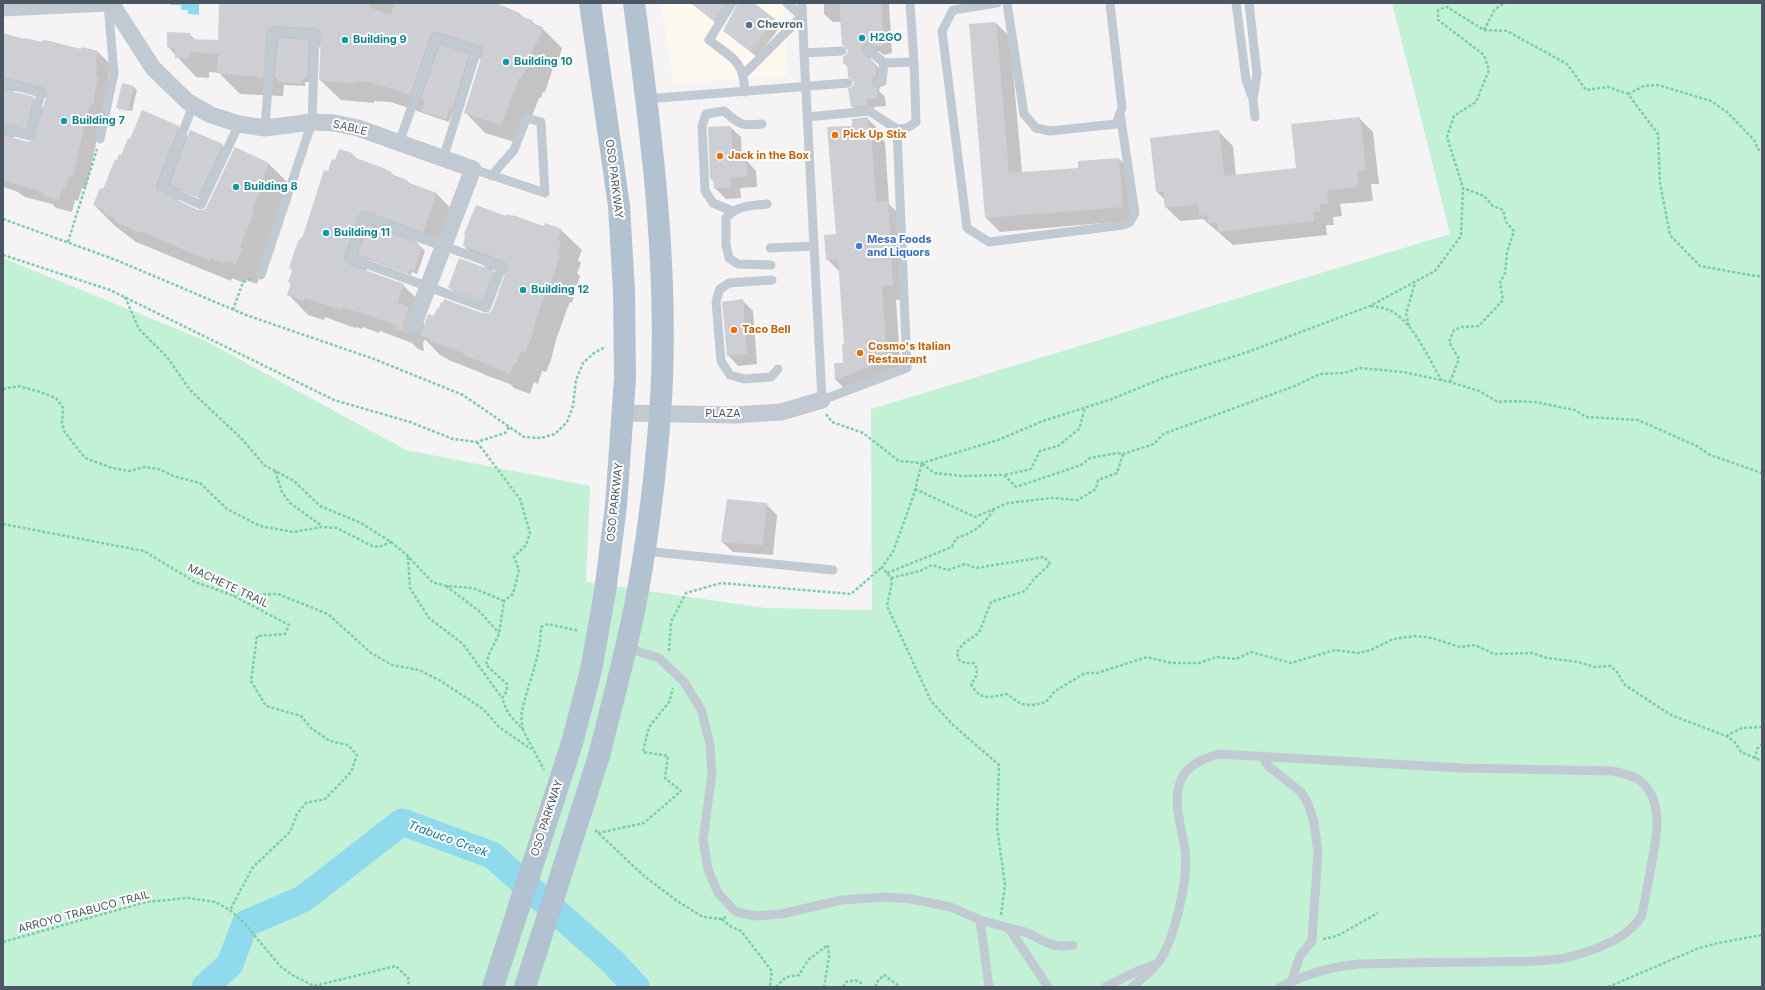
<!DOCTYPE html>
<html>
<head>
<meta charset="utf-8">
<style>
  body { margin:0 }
  #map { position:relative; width:1765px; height:990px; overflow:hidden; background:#f5f3f3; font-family:Inter,sans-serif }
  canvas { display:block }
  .frame { position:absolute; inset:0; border:4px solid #4a5661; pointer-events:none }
</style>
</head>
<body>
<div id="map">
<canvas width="1765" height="990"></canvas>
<div class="frame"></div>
</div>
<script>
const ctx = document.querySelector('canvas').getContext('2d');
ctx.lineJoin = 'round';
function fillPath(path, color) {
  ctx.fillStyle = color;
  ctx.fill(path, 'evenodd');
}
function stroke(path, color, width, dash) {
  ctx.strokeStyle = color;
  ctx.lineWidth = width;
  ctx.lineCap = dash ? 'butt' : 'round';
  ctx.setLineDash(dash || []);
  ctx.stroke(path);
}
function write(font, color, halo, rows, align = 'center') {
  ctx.font = font + ' Inter,sans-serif';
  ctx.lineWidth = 4;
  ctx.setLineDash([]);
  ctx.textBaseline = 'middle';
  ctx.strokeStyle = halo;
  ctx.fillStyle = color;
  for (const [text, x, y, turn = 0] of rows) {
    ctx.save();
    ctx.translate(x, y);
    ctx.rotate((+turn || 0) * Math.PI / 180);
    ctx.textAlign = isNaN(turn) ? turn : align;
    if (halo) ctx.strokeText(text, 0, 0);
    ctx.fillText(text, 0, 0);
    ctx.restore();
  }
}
const commercial = new Path2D(`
  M661 3H783L788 72 783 77 674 83Z`);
const green = new Path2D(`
  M1392 3H1762V987H3V258L204 340 406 450 590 486 586 582 765 608 872 610 871 409 1450 234Z`);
const water = new Path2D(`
  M170 3H199V15L188 14V10H181V5H171Z`);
const shadow = new Path2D(`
  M218 3H490L520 14 524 18 532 21 537 26 542 28 562 48 558 62H555L545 92H543L541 98H539L521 144 485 133 465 112 481 59 469 55 472 58 455 112 453 111 449 122 391 102 374 101V103L341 100 320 80 322 47H311L310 82H305V86L284 85 283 96 240 94 219 73 209 72V78L196 77 168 47 189 34 196 40 219 41 220 5Z
  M691 3H753L781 26 757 57 724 31 738 3 734 6 721 27Z
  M824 3H889L892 53 884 55 879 51H875L870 57 872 61 884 73V85L880 87 879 91 885 97 886 106 874 107 875 113 860 115 852 106 855 83 849 77 848 67 844 63 849 51 843 45 841 22H833L824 14Z
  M996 23 1010 37 1022 173 1079 169 1119 159 1133 173 1137 220 1000 232 986 218Z
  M3 35 82 50V48L98 52 111 65 108 78 110 80 86 189 82 188 78 201 75 200 72 212 56 208 52 204 25 197 16 191 3 187ZM18 90 47 98 44 109 33 98 10 92ZM15 136 37 141 28 143 13 138Z
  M123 84 134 87 137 90 132 111 119 108V110L131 113 120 110 117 107Z
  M867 118 881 132 882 139 885 142 889 204 901 216 907 299 896 300 901 374 850 394 836 380 835 364 844 363 845 345 840 272 827 259 837 235 853 126Z
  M1359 118 1373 132 1379 184H1371L1373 201 1340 204 1342 216 1333 217 1334 225H1326L1327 235 1233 245 1203 219 1180 221 1166 207 1165 200 1157 192 1219 132 1233 146 1236 176 1297 169Z
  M178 126 188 137 222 145 225 148 201 199 182 191 178 202 198 211H205L268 163 289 184 257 284 246 280 244 283 232 278 231 281 136 242 115 226 94 205 104 190 117 161 122 156Z
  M730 127 741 137 742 161 746 160 756 171 757 187 740 188 741 198 726 199 715 188V182L711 179Z
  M352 154 357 159 386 170 395 176 407 181 410 184 436 193 456 214 443 251 415 241 425 251 417 274 412 272 411 275 370 260 366 271 403 285 423 305 419 318 425 325 435 317 491 313 506 275 492 269 497 275 486 303 453 291 449 287 487 269 464 246 507 218 561 230 582 250 578 260 581 263 577 273 580 276 572 303 570 302 567 309 556 340 551 360 546 372 542 371 538 384 534 382 530 394 514 388 510 384 485 375 482 373 451 361 440 355 425 339 423 343 424 351 418 349 412 343 380 331 379 333 363 327 362 329 356 327 355 328 325 317 324 320 308 315 288 294 292 285 289 282 293 271 290 268 328 173 336 162Z
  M742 300 753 311 757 364 738 366 728 355 723 302Z
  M766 504 777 515 773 555 733 552 722 542Z`);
const river = new Path2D(`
  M205 987 230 964 245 924 303 899 402 822 492 855 613 962 636 987`);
const building = new Path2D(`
  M219 3H371V8L391 15 394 3H496L520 13 519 16 533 20 532 23 543 27 538 43 535 42 525 73 523 72 521 79 519 78 501 125 464 113 483 52 482 46 438 32H434L430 36 410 95 370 82H354V84L319 80 321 34 320 31 316 28 272 26 267 28 263 77 219 74V72H217L218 54 189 52V58H175V48L167 47V32L190 33V39L218 40Z
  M691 3H725L714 21Z
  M738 3H754L775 19 750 51 723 31Z
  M839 3H881L884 45 875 47 870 43H866L862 48 864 54 876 64V76L872 79 871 82 874 87 877 88 878 98 866 99 867 105 851 107 848 89 853 86 854 82 851 78 848 77 847 64H843V57L847 54 848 50 845 46 842 45Z
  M996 22 1009 173 1078 168V161L1119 158 1123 207 985 218 969 24Z
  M3 33 24 39 25 38 42 42V40L50 41 81 49 82 47 98 51 95 65 98 66 95 76 98 77 93 105 91 104 88 110 73 177 69 176 65 189 62 188 59 200 42 195 43 192 3 180V135L28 142 34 140 47 94 45 89 43 87 3 77Z
  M278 38 309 40 307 79H303L302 84 278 82V78L275 77Z
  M440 45 469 54 452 109 450 108 446 119 421 111 425 100 421 99Z
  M122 83 134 86 128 111 116 108Z
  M3 89 34 97 26 129 3 123Z
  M142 110 179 126 156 185 157 190 198 210H204L206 208 235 147 269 163 257 192 259 193 252 209 254 210 251 220 240 247 243 248 236 264 225 260 224 263 211 258 210 261 147 234 141 232V233L114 221 115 218 103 213 104 210 93 205 100 188 103 189 115 159 117 160 119 154 121 155 128 138 130 139Z
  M868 117V127H871L876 202 888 201 893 285 882 286 887 360 880 361V363L835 380 834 363H843L842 345 844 344 838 259 826 260 824 235 836 234 827 127 852 126V119Z
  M1360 117 1366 170 1357 171 1359 187 1327 190 1328 203 1320 204 1321 211 1313 212 1314 221 1218 232 1217 222 1208 223V215L1199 216 1198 204 1165 208 1163 192H1156L1150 138 1219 130 1224 176 1296 168 1291 124Z
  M731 126 733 160 746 159 747 176 730 178 731 187 714 189 713 179H710L708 127Z
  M190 130 223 144 198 197 170 184Z
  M339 149 352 153 351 156 386 169V170L392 172 391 174 407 180V182L437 193 423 232 366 211 360 212 344 256V259L348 264 404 284 397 303 409 307 404 323 403 328 405 332 396 329 397 326 360 312 359 313 343 307 342 310 336 307 335 308 305 298 303 301 287 295 291 283 288 282 293 269 289 268 298 241 303 236 324 170 328 171 332 159 335 160Z
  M476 205 506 216 507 214 513 216V215L540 225 544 226 545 223 562 229 558 240 561 241 557 253 560 255 551 283 549 282 547 288 536 319 531 339 525 352 521 351 517 364 514 362 510 374 493 368V366L463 355 464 353 430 341V339L419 334 422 330 428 314 434 316 437 308H439L441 302 443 303 444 299 484 314 489 313 492 310 508 266 504 261 463 246 465 235 464 234Z
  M368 225 418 243V246L422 247 414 271 409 270 408 273 358 254Z
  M459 258 494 271 483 300 448 288Z
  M743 299 747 354 727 356 722 302Z
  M727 499 767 503 763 545 721 542Z`);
const path = new Path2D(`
  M1484 30 1495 9 1505 3
  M1628 94 1644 86 1658 85 1711 101 1727 112 1754 140 1758 149 1762 152
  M3 219 116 260 246 315 374 359 463 395 524 437 541 438 555 434 567 422 573 406 576 380 583 363 595 352 606 347
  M68 242 97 149
  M3 255 110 290 334 400 410 422 453 439 477 442 505 433 510 426
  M125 297 139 329 167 357 190 390 243 440 264 465 294 481 320 506 361 523 391 542 408 556 432 582 446 586 473 588 504 601
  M1371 306C1376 307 1381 307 1386 309 1411 316 1429 360 1442 381
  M233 310 243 282 251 279
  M1409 326 1406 314 1415 283
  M1450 382 1459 359 1449 342 1454 330 1462 327 1479 326 1503 300 1500 282 1505 274 1507 252 1514 231 1506 222 1503 210 1493 206 1484 196 1463 188
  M3 389 19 386 40 392 56 398 63 408 62 423 64 431 85 458 112 468 130 471 144 467 159 469 173 476 200 483 227 509 260 526 293 532 322 527 337 528 372 546 379 547 391 542
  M826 414 832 422 863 433 899 461 922 463 998 440 1043 421 1112 399 1163 378 1245 353 1370 306 1435 271 1461 236 1463 188 1447 137 1454 116 1476 102 1489 70 1484 55 1438 20V10L1447 7 1484 30 1507 31 1567 64 1586 90 1608 87 1628 94 1658 134 1660 183 1670 235 1700 266 1755 276H1762
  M477 442 520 499 530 533 526 545 514 557 519 570 513 594 504 601 499 634 489 654 486 665 507 684V691L502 698 508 713 523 730 544 770
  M275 471 282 492 290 503 322 526
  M1005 475 1031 469 1040 451 1058 446 1079 429 1085 408
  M915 489 975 517 1008 503 1052 498 1078 500 1096 489 1098 480 1117 473 1123 454
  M3 524 144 551 195 582 232 595 289 625 285 634 257 636 251 681 266 706 301 716 311 728 330 741 348 745 357 755 351 772 325 799 306 803 297 814 290 832 253 867 230 910
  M408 557 410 588 429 618 463 644 502 698
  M887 573 952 547 956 538C972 534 986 523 994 509
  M891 578 920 571 932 565 948 570 965 564 976 568 1044 557 1050 564 1034 579 1025 591 991 602 979 633 963 644 957 652 959 660 965 663H974C979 672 977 676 971 684 981 702 989 697 1007 694L1021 704 1034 705 1046 702 1055 691 1085 673H1097L1147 657 1171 663H1199L1217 657 1236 659 1251 652 1291 663 1335 650 1358 653 1371 650 1393 639 1415 636 1432 638 1460 647 1475 645 1494 654 1532 653 1547 658 1578 662 1595 667 1611 666 1617 672 1625 685 1671 715 1726 736 1734 741 1741 752 1762 761
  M446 586 479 611 499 633
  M233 595 278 594 328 614 371 653 392 665 419 670 441 681 483 709 499 727 531 749
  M669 651 671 622 686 593 721 583 851 594 882 567
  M523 730C522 724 521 717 522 711 528 683 541 656 541 627L548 624 579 631
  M1726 736 1742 728 1762 727
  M1755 759 1757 749 1762 744
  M595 830 643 875 677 901 703 917 722 919 726 917
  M598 833 644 823 681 791 665 778 668 756 643 752 649 727 669 702 673 688
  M1001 915 1005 885 997 827 999 765 952 724 931 701 887 606 892 582 891 578 882 567 893 552 913 497 922 463 934 473 963 476 1004 475 1016 487 1081 465 1090 458 1118 453 1123 454 1154 444 1163 434 1295 386 1320 374 1344 373 1360 368 1403 372 1450 382 1479 391 1498 402 1508 401 1535 402 1575 410 1586 417 1638 420 1697 446 1710 455 1762 473
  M722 919 730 926 741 931 772 971 770 985 773 987
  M1323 939 1337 936 1378 913
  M3 942 146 902 188 898 215 902 230 910 245 924 280 966 294 976 314 986 396 966 409 979 408 987
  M776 987 786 977 799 975 808 960 828 945 829 957 824 987
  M843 987 846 982 855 980 861 983 862 987
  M876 987V983L884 975 900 987
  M1608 987 1699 948 1718 943 1762 935`);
const service = new Path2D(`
  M732 3 709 40C733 59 743 59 745 92
  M802 3 804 53 822 400 907 368 897 129 869 111 807 117
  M910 3 914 62
  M997 3 953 10 942 31 967 228 989 242 1123 225 1130 222 1135 213 1120 113
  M1007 3 1024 114 1036 128 1050 131 1116 124 1122 108 1110 3
  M1236 3 1246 80 1253 99
  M1249 3 1257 74 1253 100 1255 117
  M868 49 884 63
  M804 53 842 51
  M744 74 802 16 787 3
  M877 82H882L884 63 914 62 916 122 907 128 897 129
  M3 83 41 93 30 136 3 129
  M646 99 848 83
  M193 105 162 187 201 205 239 124
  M100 139 114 73 108 4
  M399 143 436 38 477 50 443 159
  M473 169 545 193 541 122 526 118 514 150 491 176
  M767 204C751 206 737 205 726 218V245L729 258 738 264 771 265
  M732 211 713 203 705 191 702 126 706 114 724 111C740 125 741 126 762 124
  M364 217 502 267 486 308 350 258Z
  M770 248 814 246
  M261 275 312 122 315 34 272 32 265 128
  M772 280 729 283 720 289 716 301 721 361 730 375 744 379 771 377 778 369
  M644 551 833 570
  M627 648 659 658 684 682 701 709 710 744 712 774 703 840 708 869 718 893 736 912 756 916 781 914 842 900 886 897 911 899 951 907 980 920 989 987
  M1262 756 1268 766 1301 792 1308 804 1314 822 1318 852 1312 941 1300 956 1291 982
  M980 920 1009 928 1048 987
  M1009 928C1014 930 1020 930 1025 932 1042 939 1053 950 1073 945
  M1105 987 1133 973 1154 965
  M1132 987C1140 980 1150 973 1157 964 1174 943 1189 878 1185 850 1182 828 1171 799 1182 778 1189 764 1205 758 1219 754L1461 768 1613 771C1621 773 1632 775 1639 780 1666 801 1656 839 1651 867 1648 883 1645 899 1642 915 1630 937 1600 948 1577 955 1551 963 1516 961 1489 962 1446 962 1402 963 1359 964 1331 966 1305 975 1280 987`);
const minor = new Path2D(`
  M3 8 108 3 115 9 153 68 188 102 211 115 239 124 265 128 312 122 334 123 358 128 473 169 413 326
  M623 413 735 415 781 412 822 400`);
const primary = new Path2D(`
  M572 743 591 670 605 592 616 506 625 378 624 291 619 206 590 3
  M599 756C611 708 624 660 634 611 647 546 655 480 660 414 670 277 652 139 634 3`);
const primaryBridge = new Path2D(`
  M493 987 572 743
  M525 987 599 756`);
const markers = [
  [749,25,4,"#5c6f8a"],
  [862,38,4,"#0f9aa8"],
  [345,40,4,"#0f9aa8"],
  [506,62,4,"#0f9aa8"],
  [64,121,4,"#0f9aa8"],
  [835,135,4,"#e8710a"],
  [720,156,4,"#e8710a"],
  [236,187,4,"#0f9aa8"],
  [326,233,4,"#0f9aa8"],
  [859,246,4,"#3f7fe0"],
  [523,290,4,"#0f9aa8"],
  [734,330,4,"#e8710a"],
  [860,353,4,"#e8710a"]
];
const serviceNames = [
  ["Chevron",757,25]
];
const cultureNames = [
  ["H2GO",870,38],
  ["Building 9",353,40],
  ["Building 10",514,62],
  ["Building 7",72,121],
  ["Building 8",244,187],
  ["Building 11",334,233],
  ["Building 12",531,290]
];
const streetNames = [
  ["SABLE",350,128,13],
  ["OSO PARKWAY",614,179,83],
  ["PLAZA",723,414],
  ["OSO PARKWAY",615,502,-84],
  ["MACHETE TRAIL",228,586,25],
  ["OSO PARKWAY",547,818,-72],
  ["ARROYO TRABUCO TRAIL",84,912,-15]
];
const foodNames = [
  ["Pick Up Stix",843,135],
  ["Jack in the Box",728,156],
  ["Taco Bell",742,330],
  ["Cosmo's Italian",868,347],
  ["Restaurant",868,360]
];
const shopNames = [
  ["Mesa Foods",867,240],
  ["and Liquors",867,253]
];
const waterNames = [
  ["Trabuco Creek",448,839,20]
];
fillPath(commercial, '#fdf9ef');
fillPath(green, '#c3f1d5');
fillPath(water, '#90daee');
fillPath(shadow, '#0003');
stroke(river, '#90daee', 27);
fillPath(building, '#cdcfd5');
stroke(path, '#7ad0a6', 2.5, [3, 2]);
stroke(service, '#c1cad2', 9);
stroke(minor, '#c1cad2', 17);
stroke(primary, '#b3c2d1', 22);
stroke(primaryBridge, '#b3c2d1', 22);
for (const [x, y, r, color] of markers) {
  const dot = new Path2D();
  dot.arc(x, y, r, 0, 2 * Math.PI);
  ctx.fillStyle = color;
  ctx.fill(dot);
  stroke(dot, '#fff', 1.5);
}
write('bold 11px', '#4e5e75', '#fff', serviceNames, 'left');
write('bold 11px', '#0d838f', '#fff', cultureNames, 'left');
write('11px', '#4a5661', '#fff', streetNames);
write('bold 11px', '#c56008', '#fff', foodNames, 'left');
write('bold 11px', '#366cbe', '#fff', shopNames, 'left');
write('italic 12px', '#0c7c9b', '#fff', waterNames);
</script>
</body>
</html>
